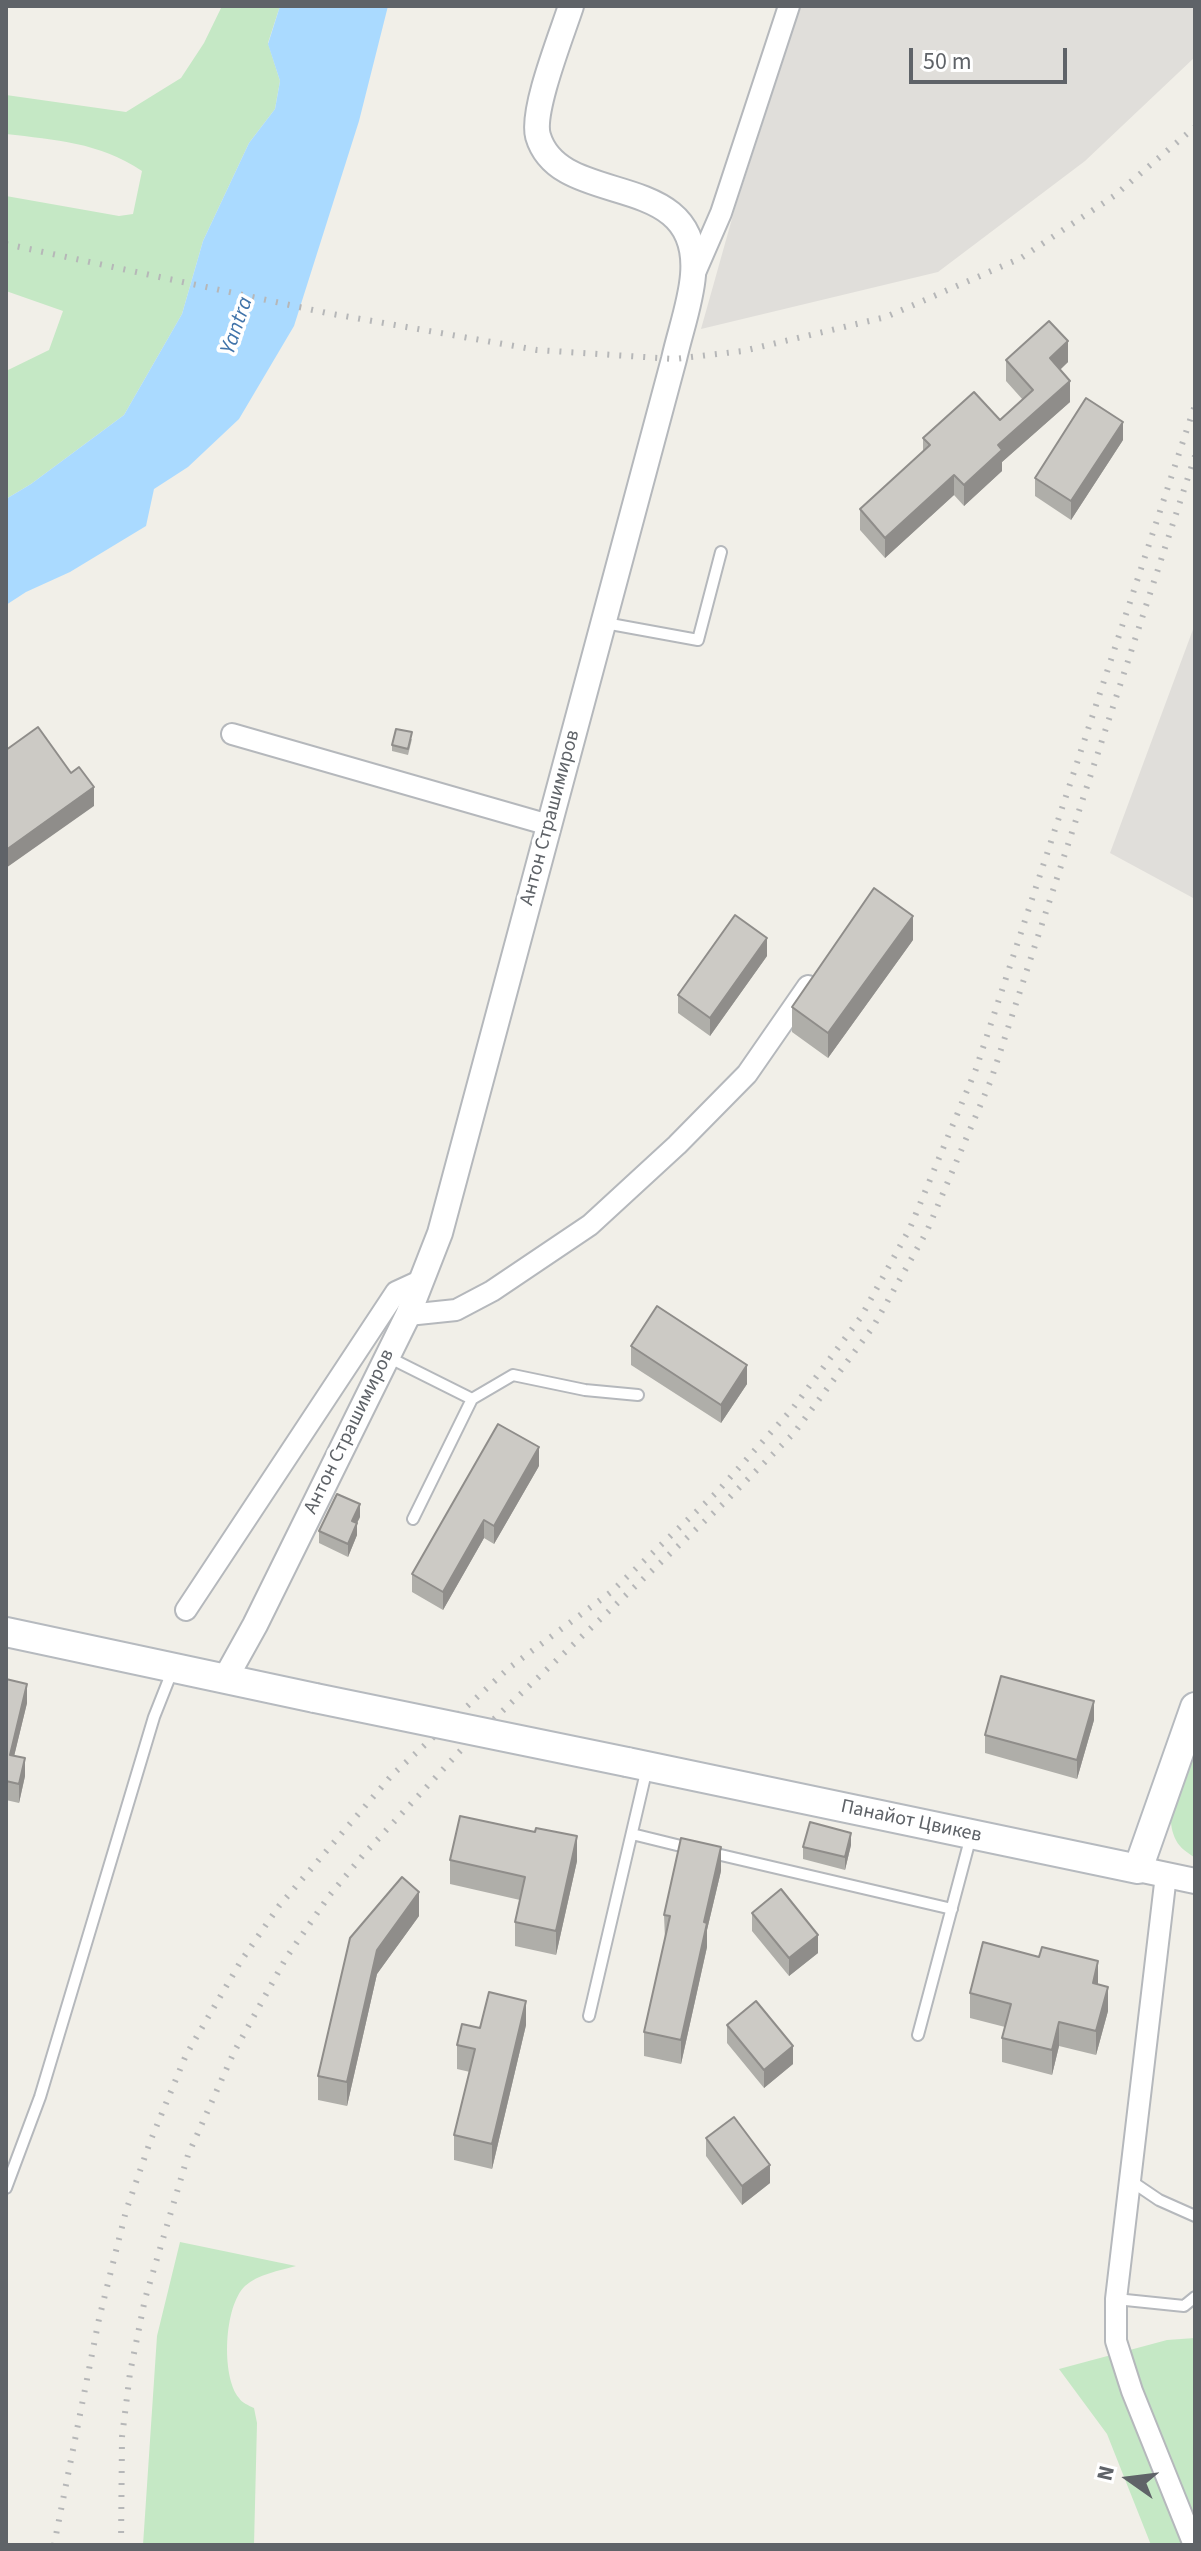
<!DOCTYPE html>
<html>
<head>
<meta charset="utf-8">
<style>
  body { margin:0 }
  #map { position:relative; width:1201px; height:2551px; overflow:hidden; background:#f1efe8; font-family:"Source Sans 3",sans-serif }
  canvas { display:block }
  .frame { position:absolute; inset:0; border:8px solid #5f6368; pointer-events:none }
  .north { position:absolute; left:1089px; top:2439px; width:80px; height:80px; -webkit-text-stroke:6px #fff; paint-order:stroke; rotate:284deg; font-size:22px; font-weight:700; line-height:32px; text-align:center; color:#5f6368 }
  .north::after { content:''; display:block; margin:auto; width:28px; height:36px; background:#5f6368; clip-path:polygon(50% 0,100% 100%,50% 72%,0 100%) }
  .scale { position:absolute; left:909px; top:48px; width:158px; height:36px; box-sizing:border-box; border:4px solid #5f6368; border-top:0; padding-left:10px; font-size:24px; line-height:28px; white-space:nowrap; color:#5f6368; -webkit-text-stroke:6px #fff; paint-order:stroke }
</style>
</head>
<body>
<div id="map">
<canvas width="1201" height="2551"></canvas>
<div class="frame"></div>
<div class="north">N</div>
<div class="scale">50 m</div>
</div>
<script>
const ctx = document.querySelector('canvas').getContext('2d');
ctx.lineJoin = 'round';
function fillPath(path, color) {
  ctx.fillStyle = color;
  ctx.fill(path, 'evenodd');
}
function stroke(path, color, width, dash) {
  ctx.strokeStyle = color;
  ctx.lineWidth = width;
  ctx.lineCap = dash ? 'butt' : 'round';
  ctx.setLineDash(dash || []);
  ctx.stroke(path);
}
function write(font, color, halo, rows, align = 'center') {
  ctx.font = font + ' "Source Sans 3",sans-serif';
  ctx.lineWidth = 7;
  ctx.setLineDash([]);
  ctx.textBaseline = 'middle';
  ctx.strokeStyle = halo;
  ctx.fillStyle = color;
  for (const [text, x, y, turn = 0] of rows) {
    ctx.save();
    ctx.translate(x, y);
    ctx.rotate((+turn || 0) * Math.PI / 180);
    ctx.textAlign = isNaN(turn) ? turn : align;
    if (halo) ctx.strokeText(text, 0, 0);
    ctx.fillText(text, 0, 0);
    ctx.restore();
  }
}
const industrial = new Path2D(`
  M801 6H1195V57L1085 161 938 272 701 329 735 208Z
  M1195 624V899L1110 853Z`);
const green = new Path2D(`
  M222 6H280L268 43 280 81 275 109 249 143 203 241 182 314 124 415 31 484 6 499V371L49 350 63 311 6 291V196L119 216 133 214 142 171C98 142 56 140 6 134V95L126 112 181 78 204 43Z
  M1195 1740V1858C1190 1854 1183 1850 1180 1846 1157 1816 1184 1770 1195 1740Z
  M180 2242 296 2266C279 2271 258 2274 245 2286 224 2306 221 2376 239 2398 242 2403 248 2405 254 2408L257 2423 254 2545H143L157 2336Z
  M1195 2338V2545H1151L1107 2434 1059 2369 1167 2340Z`);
const water = new Path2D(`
  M280 6H388L359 121 294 326 239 419 188 467 154 489 146 526 70 572 26 592 6 605V499L31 484 124 415 182 314 203 241 249 143 275 109 280 81 268 44Z`);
const service = new Path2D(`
  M605 623 698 640 721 552
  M388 1357 472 1399 513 1375 585 1390 638 1395
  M413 1519 472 1399
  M632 1834 693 1849
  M708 1852 952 1909
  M589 2016 647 1768
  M918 2035 971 1836
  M1131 2181 1159 2200 1195 2216
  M6 2188 40 2097 154 1717 173 1669
  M1116 2299 1184 2306 1195 2297`);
const minor = new Path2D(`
  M694 275 721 213 789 6
  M232 734 549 825
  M408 1315 456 1310 492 1291 590 1225 677 1145 747 1074 808 986
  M186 1610 396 1292 422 1280
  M1166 1875 1116 2299V2341L1132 2391 1194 2545`);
const tertiary = new Path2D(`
  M225 1679 255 1625 408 1315 440 1233 674 359C680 332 691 302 693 275 702 166 560 211 538 136 531 111 562 34 571 6
  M1138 1869 1195 1881`);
const secondary = new Path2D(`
  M6 1632 315 1698
  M627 1762 1138 1869 1195 1707`);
const rail = new Path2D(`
  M6 244 327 313 537 350 674 359 743 351 886 317 1021 258 1114 196 1195 127
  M54 2545 99 2319 126 2211 150 2142 186 2055 241 1961 279 1906 392 1775 509 1668 611 1592 716 1493 793 1408 861 1317 910 1228 976 1069 1195 405
  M121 2545 122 2437 130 2373 145 2299 188 2155 234 2052 286 1958 329 1896 364 1854 462 1749 724 1503 794 1433 873 1327 927 1231 991 1080 1195 456`);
const secondaryBridge = new Path2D(`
  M315 1698 627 1762`);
const wall = new Path2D(`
  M1006 360 1068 362 1060 370 1070 402 1002 462V471L964 506 954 495 885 558 860 530V509L923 451V438L1000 420 1023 400 1006 381Z
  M1123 440 1071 520 1035 496V478Z
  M412 739 408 755 392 751V745Z
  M913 940 828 1058 792 1032V1007Z
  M767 956 710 1036 678 1013V995Z
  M631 1346 747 1384 721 1423 631 1365Z
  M539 1466 494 1544 484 1538 443 1610 412 1592V1574Z
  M360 1517 357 1523V1535L348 1557 319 1543V1531Z
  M6 1679 27 1703 14 1756 25 1776 19 1803 6 1800Z
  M1094 1720 1077 1779 985 1753V1735Z
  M851 1845 845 1870 803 1859V1847Z
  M450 1860 577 1861 556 1955 515 1946V1922L520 1900 450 1884Z
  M721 1871 707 1930V1947L681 2064 644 2056V2032L665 1939 664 1915Z
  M752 1913 818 1953 789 1976 752 1931Z
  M419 1916 377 1974 347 2106 318 2100V2076L350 1938Z
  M1098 1984 1108 2011 1096 2055 1059 2046 1052 2075 1002 2062V2038L1005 2027 970 2018V1993Z
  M526 2025 492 2169 454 2160V2135L470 2072 457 2069V2045L480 2028Z
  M727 2025 793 2064 764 2088 727 2043Z
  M706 2138 770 2183 742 2205 706 2156Z`);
const shadedWall = new Path2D(`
  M1068 341V362L1050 379V358Z
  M1070 381V402L1002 462V471L964 506V485L998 445Z
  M1123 422V440L1071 520V501Z
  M954 475V495L885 558V538Z
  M94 787V806L6 868V850Z
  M913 916V940L828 1058V1033Z
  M767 938V956L710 1036V1018Z
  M747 1365V1384L721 1423V1405Z
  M539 1447V1466L494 1544V1526Z
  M360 1504V1517L352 1533V1521Z
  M484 1520V1538L443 1610V1592Z
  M357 1523V1535L348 1557V1544Z
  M27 1684V1703L10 1773V1755Z
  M1094 1701V1720L1077 1779V1760Z
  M25 1758V1776L19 1803V1784Z
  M851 1833V1845L845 1870V1857Z
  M577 1836V1861L556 1955V1931Z
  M721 1847V1871L707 1930V1947L681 2064V2040L704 1922Z
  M419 1892V1916L377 1974 347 2106V2082L377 1950Z
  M818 1935V1953L789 1976V1958Z
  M1098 1961V1986L1093 1983Z
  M1108 1987V2011L1096 2055V2031Z
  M526 2001V2025L492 2169V2144Z
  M1059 2022V2046L1052 2075V2050Z
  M793 2046V2064L764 2088V2070Z
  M770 2165V2183L742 2205V2186Z`);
const building = new Path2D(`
  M1049 321 1068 341 1050 358 1070 381 998 445 1002 450 964 485 954 475 885 538 860 509 930 445 923 438 974 392 1000 420 1033 390 1006 360Z
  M1086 398 1123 422 1071 501 1035 478Z
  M38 727 71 773 79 767 94 787 6 850V750Z
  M396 729 412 732 408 749 392 745Z
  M874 888 913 916 828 1033 792 1007Z
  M735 915 767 938 710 1018 678 995Z
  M657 1306 747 1365 721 1405 631 1346Z
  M498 1424 539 1447 494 1526 484 1520 443 1592 412 1574Z
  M337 1494 360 1504 352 1521 357 1523 348 1544 319 1531Z
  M1001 1676 1094 1701 1077 1760 985 1735Z
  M6 1679 27 1684 10 1755 25 1758 19 1784 6 1781Z
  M460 1816 535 1832 536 1828 577 1836 556 1931 515 1922 525 1877 450 1860Z
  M810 1822 851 1833 845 1857 803 1847Z
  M681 1838 721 1847 704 1922 707 1923 681 2040 644 2032 670 1916 664 1915Z
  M402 1877 419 1892 377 1950 347 2082 318 2076 350 1938Z
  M781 1889 818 1935 789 1958 752 1913Z
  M983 1942 1039 1957 1042 1947 1098 1961 1093 1983 1108 1987 1096 2031 1059 2022 1052 2050 1002 2038 1011 2004 970 1993Z
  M489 1992 526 2001 492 2144 454 2135 475 2049 457 2045 462 2024 480 2028Z
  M756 2001 793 2046 764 2070 727 2025Z
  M734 2117 770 2165 742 2186 706 2138Z`);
const streetNames = [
  ["Антон Страшимиров",551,818,-75],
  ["Антон Страшимиров",350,1432,-64],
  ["Панайот Цвикев",911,1822,12]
];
const waterNames = [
  ["Yantra",238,326,-71]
];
fillPath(industrial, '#e0deda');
fillPath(green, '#c5e8c5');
fillPath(water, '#aadaff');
stroke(service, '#b5b8bc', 14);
stroke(minor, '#b5b8bc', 24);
stroke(tertiary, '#b5b8bc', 28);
stroke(secondary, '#b6babf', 32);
stroke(service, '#fff', 10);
stroke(minor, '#fff', 20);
stroke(tertiary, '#fff', 24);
stroke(secondary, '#fff', 28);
stroke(rail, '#b6b7b8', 6, [2, 10]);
stroke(secondaryBridge, '#b6babf', 32, []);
stroke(secondaryBridge, '#fff', 28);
fillPath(wall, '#afaea9');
fillPath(shadedWall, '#8f8d8a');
fillPath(building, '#cccac5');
stroke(building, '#8f8d8a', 2);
write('20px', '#5f6368', '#fff', streetNames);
write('italic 22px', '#4174aa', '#fff', waterNames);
</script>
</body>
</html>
